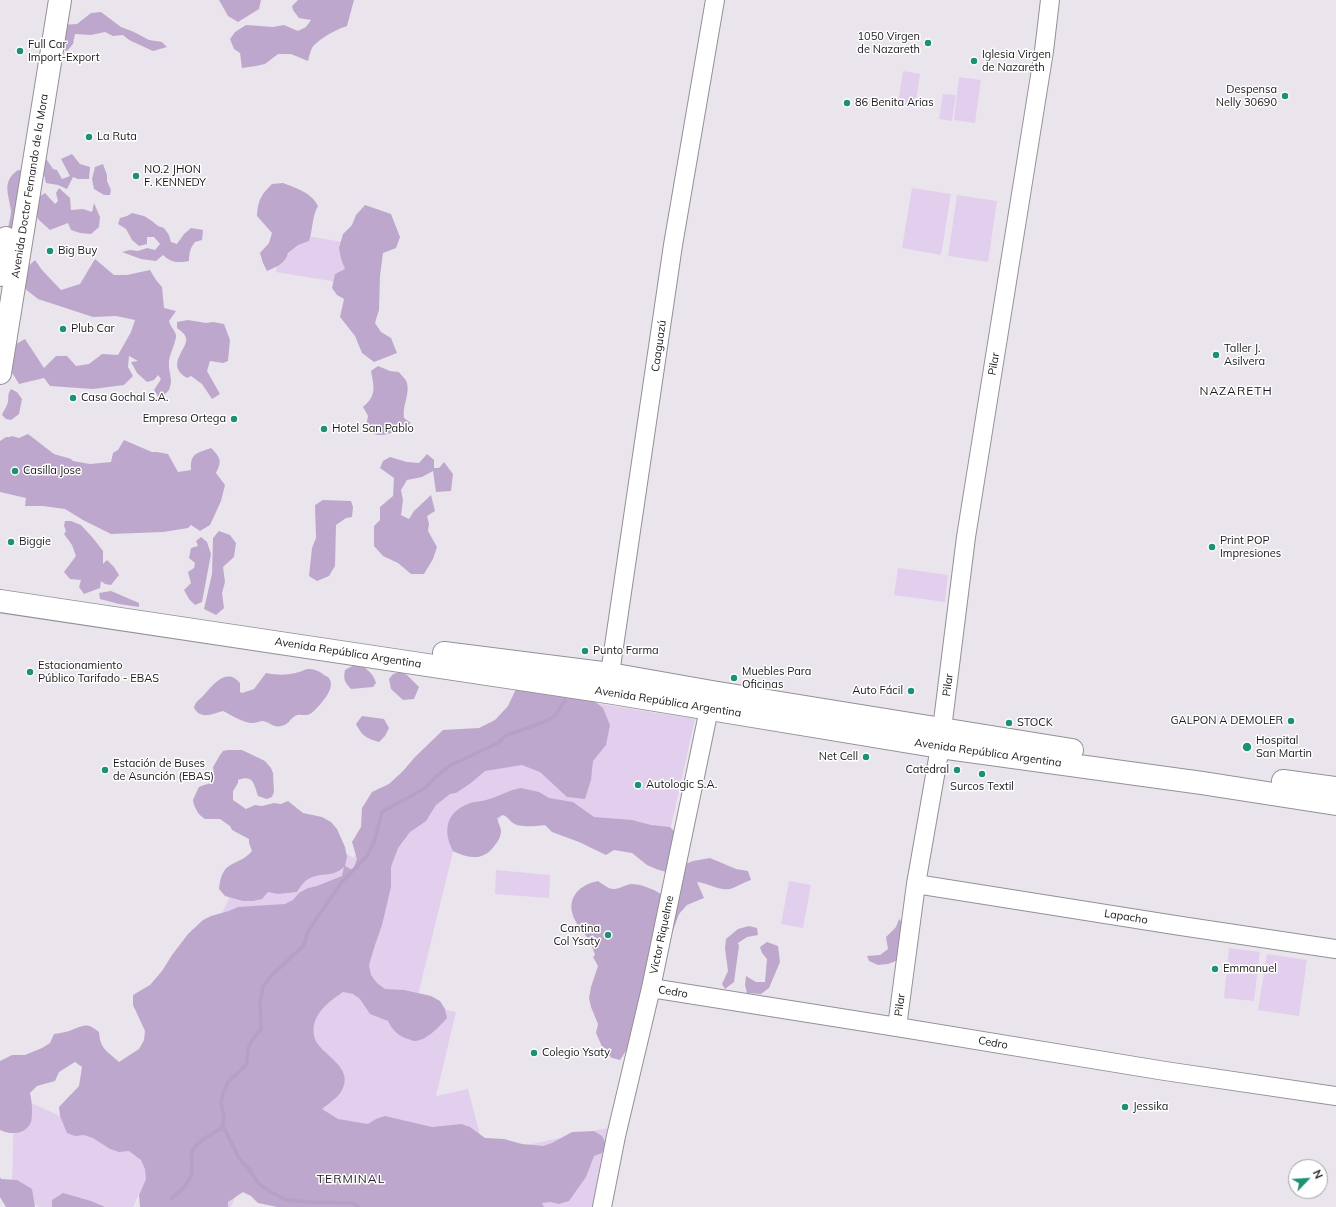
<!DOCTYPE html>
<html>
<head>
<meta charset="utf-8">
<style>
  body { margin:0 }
  #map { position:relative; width:1336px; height:1207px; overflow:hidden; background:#eae5ed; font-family:Mulish,sans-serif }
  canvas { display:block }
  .north { position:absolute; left:1288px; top:1159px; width:40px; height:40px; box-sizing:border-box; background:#fff; border:1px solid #a3a3a3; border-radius:50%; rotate:65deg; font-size:11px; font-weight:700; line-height:16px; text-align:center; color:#19181a }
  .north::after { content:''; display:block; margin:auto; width:14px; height:18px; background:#1c9174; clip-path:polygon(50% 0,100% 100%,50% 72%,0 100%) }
</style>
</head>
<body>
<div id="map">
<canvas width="1336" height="1207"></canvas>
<div class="north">N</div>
</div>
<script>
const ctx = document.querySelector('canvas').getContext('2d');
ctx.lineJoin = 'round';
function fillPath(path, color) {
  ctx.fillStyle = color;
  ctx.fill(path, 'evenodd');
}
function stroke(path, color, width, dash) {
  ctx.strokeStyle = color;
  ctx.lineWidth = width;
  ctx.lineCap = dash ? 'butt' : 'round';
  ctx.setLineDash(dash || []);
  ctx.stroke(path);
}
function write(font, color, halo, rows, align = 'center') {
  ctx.font = font + ' Mulish,sans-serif';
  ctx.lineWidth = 3;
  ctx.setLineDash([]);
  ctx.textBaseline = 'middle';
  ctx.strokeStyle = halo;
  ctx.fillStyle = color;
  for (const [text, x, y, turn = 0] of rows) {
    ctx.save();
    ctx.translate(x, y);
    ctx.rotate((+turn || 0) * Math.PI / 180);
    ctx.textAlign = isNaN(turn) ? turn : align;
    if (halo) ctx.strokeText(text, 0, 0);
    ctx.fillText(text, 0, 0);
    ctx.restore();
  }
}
const green = new Path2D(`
  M903 71 920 74 915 107 898 104Z
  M959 77 981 80 975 123 954 120Z
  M943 94 956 95 952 121 939 119Z
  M912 188 951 194 941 255 902 248Z
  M957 195 997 201 988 262 948 256Z
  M282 232 356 244 349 284 276 272Z
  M898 568 948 575 945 602 894 595Z
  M518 691 695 719 670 831 504 810 479 857 453 852 416 1003 456 1012 436 1096 468 1089 485 1154 607 1128 592 1207H275L238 1190 231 1207H164L174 1151 119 1128 270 813 354 858 376 808 513 718Z
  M496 870 550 875 549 898 495 894Z
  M789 881 811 885 803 928 781 924Z
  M1229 948 1260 952 1254 1001 1224 998Z
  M1267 954 1307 960 1299 1016 1258 1010Z
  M14 1095 155 1160 133 1207H39L12 1190Z`);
const forest = new Path2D(`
  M219 0H261L259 9 238 22 228 16Z
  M298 0H354L347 26C337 29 318 39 312 48 310 52 309 57 308 61L291 54H278L265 64 256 66 242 68 240 53 234 49 230 39 235 32 246 25 273 27 284 25 298 31 306 27 311 20 299 18 293 10 292 6Z
  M101 12 121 27 134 32 149 40 162 42 167 47 153 51 129 40 123 35 113 36 105 32 91 35 75 34 73 44 67 51 58 47 60 25 77 24 91 13Z
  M72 154 80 164 90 167 89 179H78L73 177 67 189 58 185 46 183 44 174 39 169 45 157 53 169 57 170 62 179 70 176 61 159Z
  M103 164 107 175V181L111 190 110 195H104L94 189 92 179 95 167Z
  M18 170 24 171 23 239 8 228C9 222 11 217 11 211 9 194 1 182 18 170Z
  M283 183C296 188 312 193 318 206 312 216 313 229 309 241L298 245 288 253C285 264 276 267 267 271L263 263 260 253 269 243 272 233 257 216C258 200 261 195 272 184Z
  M59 188 70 198 71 210 83 209 92 212 94 203 100 217 99 227 91 234 80 233 71 230 68 223 50 230 39 220 32 209 36 199 45 193 55 204 58 201 56 193Z
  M365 205 391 214 400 237 396 248 383 253 380 276 379 310 375 323 381 332 391 338 397 353 374 362 362 353 355 336 340 317 344 299 337 295 332 288 335 274 345 269 341 259 339 248 343 234 352 225 356 215Z
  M132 213 144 216 152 221 158 226 164 228 169 235 171 242 177 244 184 234 191 228 203 230 202 240 195 242C190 248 189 254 189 261 178 263 171 263 163 255L156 261 141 259 122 252 130 250 138 251 147 248 155 250 160 244 154 237H147V244L139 246 132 240 126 229 118 224 120 218 127 216Z
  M95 259 114 275H127L150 270 156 280 162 287 164 308 176 311 169 321C171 328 175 330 176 335 177 340 169 355 169 362 168 373 174 379 169 390 167 393 162 396 159 398L154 390 161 379 158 375 154 380 147 382 137 373 131 362 138 361 129 356 128 367 133 376 124 385 93 389 50 386 44 378 19 384 8 366 9 348 25 339 44 368 56 356H67L76 366 89 364 102 354 118 355 131 332 135 320 116 316 93 317 38 299 24 288 25 269 35 260 42 270 61 290 80 284Z
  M188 320 206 323 213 322 224 324 230 340 228 361 223 363 210 361 207 371 220 394 212 399 202 384 191 376 187 378C164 365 189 348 186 338 185 334 181 331 177 328V322Z
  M378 366 390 371 399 372C401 375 406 379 407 383 410 394 402 406 404 418L411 423C402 429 385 438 374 434 372 433 369 429 366 427L368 416 363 407C377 395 374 388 371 371Z
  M11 389 17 392 22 399 19 414 11 420 6 419 2 415C3 411 7 407 8 402 9 396 7 395 11 389Z
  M28 434 54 454 71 459 73 461 90 464 111 462 113 453 118 450 124 440 152 452H157L168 454 178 472 191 470C190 453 197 453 211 448 221 458 222 461 216 473L225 485 221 501 210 525 200 531 191 525 188 528 163 532 111 534 83 520 65 509 43 506H25L26 498 0 492V441L6 437H10L12 436 19 438Z
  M427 454 434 460V468H439L444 462 453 474 451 491 436 492 433 471 422 477 407 480 401 490 403 500 401 515 409 519 414 511 431 495 435 511 427 516 429 524 428 531 437 547 433 559 424 574H411L398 563 383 556 374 546V526L380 520V507L393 496 394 478 380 468 383 461 390 457 407 462 419 463Z
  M323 500 351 501 353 507 352 517 346 518 336 525 335 566 329 576 317 581 309 576 312 548 316 538 315 505Z
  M65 521H71L81 525 93 538 103 551V564L107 560 114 567 119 575 111 585 105 584 101 581 100 588 84 594 79 587 81 580 70 579 64 572 76 556 72 545 64 534 66 531 64 526Z
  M219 531 230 535 236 543 234 557 223 567 225 582 222 593 224 608 216 615 204 609 212 574 213 538Z
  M201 537 207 542 211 554 202 602 195 605 189 599 184 590 191 583 188 572 194 568 195 563 189 558 191 548 198 546 196 541Z
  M111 591 139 603V607L119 604 100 599 99 593Z
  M356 664C365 666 374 674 376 683L373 687 351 689C345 683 343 679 345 670Z
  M307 669C314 669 318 670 324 675 326 676 329 677 330 680 335 689 320 705 314 711 306 719 301 712 295 716 289 720 288 725 281 726 274 728 269 722 263 721 260 721 258 722 254 723 245 724 231 715 223 711 212 714 201 720 194 708 195 702 199 700 203 696 212 686 226 666 240 683V692L242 693 254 689 266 673C281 676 294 675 307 669Z
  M400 672 407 675 419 687 414 699 403 700 391 689 389 679 393 674Z
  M516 689 588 696 603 708 610 725 606 745 593 761 591 780 585 799 567 797 540 772 522 765 485 771 471 783 456 793 450 794 436 805 426 821 410 832 398 848 391 867V887L382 925 375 945 369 965 371 975 377 983 385 989 404 990 431 996 440 1001 445 1009 447 1018C440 1026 425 1042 414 1041 411 1040 408 1039 405 1038 396 1034 392 1029 388 1021L370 1014 360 999 353 994 343 992C328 1002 308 1017 315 1039 320 1054 355 1067 342 1090 338 1098 329 1103 322 1109L338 1119 368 1124 376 1119 385 1116 432 1127 461 1124 470 1127 485 1138 504 1139 522 1144 533 1145 543 1146 552 1143 572 1132 594 1131 602 1136 606 1144 602 1153 594 1156 586 1177 569 1201 559 1204 550 1202 542 1203 544 1207H277L258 1203 251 1196 243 1192 228 1202V1207H140L139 1195 146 1179 145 1169 141 1160 129 1151 119 1152 110 1149 93 1138 84 1135 75 1136 67 1133 60 1116 59 1107 79 1086 82 1067 75 1062 59 1072 55 1081 37 1086 30 1093C32 1101 33 1114 31 1122 26 1135 10 1135 0 1130V1061L12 1055H25L42 1048 50 1043 54 1034C61 1033 68 1032 74 1029 87 1024 88 1024 99 1032 100 1049 107 1051 119 1062L139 1049 144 1040 145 1031 133 1005V995L150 985 162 971 172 955 188 934 203 920 211 916 229 911 238 907 285 904 293 900 299 893 308 888 317 886 342 876 344 867C332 878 323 872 310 878 305 880 300 887 297 892L278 894 268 892 262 899 253 901H243L225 896 219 889C222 858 237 868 252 851L249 843V839L232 830 230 826 220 819H205L201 816 198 813 194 805 193 800 197 791 199 787 204 785 208 784 212 781 214 776 213 767 220 755 223 751 228 750H242L265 761 271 768 273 773 274 792 272 797 267 799 258 796C254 785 254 774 238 780V783L233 791V800L246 809 255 805 262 806 274 803 281 804 288 801 303 813 322 817 331 822 337 829 345 847 347 857 345 866 353 870 357 859 352 842 361 827 362 808 372 792 389 784 403 771 415 757 443 730 479 728 495 720 508 706Z
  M362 716 384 719 389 728 385 736 379 742C366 738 362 736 356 724Z
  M521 788 539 792 549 798 573 802 594 817 632 820 651 825 670 827 674 831 682 835 683 865 693 861 710 858 736 869 748 871 751 880C744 882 737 887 730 889 719 891 708 883 697 882L704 898 687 905 679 914 631 1043 620 1060 612 1058 604 1051 596 1033 598 1024 591 1007 589 998 591 987 598 966 593 957 595 955C593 949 591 943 587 937 584 932 579 928 576 922 564 901 577 885 598 881 603 884 609 890 615 889 621 888 625 885 631 884 641 884 653 889 661 894L662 904 672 887 684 878 682 866 675 870 666 872 656 869 647 865 632 853 614 850 606 855 579 842 552 832 545 825C538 826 519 828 513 823 509 820 508 817 503 815L497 818C498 822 500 826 501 830 501 836 499 840 495 845 484 861 470 859 453 851 443 832 445 813 468 804 474 801 480 802 486 800 498 797 508 790 521 788Z
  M899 919 906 928 900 956 896 961 888 964 878 965 869 961 867 956 880 955 888 949 886 937 896 927Z
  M749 926 757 928 758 935 747 937 738 943 739 946 734 982 725 989 722 984 728 971 725 949 726 939 738 929Z
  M767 942 778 946 780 962 769 988 761 994 747 993 745 985 746 976 756 982H765L767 959 762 953 760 947Z
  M0 1177 1 1179 17 1180 32 1189 35 1207H6L0 1197Z
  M63 1193 91 1201 105 1207H52V1200Z`);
const stream = new Path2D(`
  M223 1126 239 1158 249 1169 258 1183 271 1192 286 1200 311 1202 352 1203 359 1207
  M171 1199C180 1191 192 1182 192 1169 192 1162 189 1154 194 1148 201 1139 212 1134 222 1128L224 1117 221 1104 223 1093 228 1082 247 1064C247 1046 249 1043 261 1029L260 1003 263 987 269 978 304 945 308 931 341 883 367 856 374 842 382 812 425 788 437 776 451 765 498 743 507 735 544 722 555 716 565 700`);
const secondary = new Path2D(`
  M608 687 673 245 715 0
  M942 729 966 537 1044 51 1050 0
  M916 884 1181 926 1336 949
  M651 988 897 1027 1165 1071 1336 1096
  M897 1027 916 884 940 747
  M602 1207 616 1136 651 988 709 709`);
const highway = new Path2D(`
  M0 275 6 238
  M0 373 60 0
  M0 601 607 692 940 747 1202 783 1336 804
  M444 653 610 674 712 692 1072 750
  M1283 781 1336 788`);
const markers = [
  [928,43,4,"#1c9174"],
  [20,51,4,"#1c9174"],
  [974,61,4,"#1c9174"],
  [1285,96,4,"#1c9174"],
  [847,103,4,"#1c9174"],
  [89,137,4,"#1c9174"],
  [136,176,4,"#1c9174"],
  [50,251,4,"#1c9174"],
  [63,329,4,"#1c9174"],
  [1216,355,4,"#1c9174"],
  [73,398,4,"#1c9174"],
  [234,419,4,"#1c9174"],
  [324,429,4,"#1c9174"],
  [15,471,4,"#1c9174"],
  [11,542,4,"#1c9174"],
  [1212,547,4,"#1c9174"],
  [585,651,4,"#1c9174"],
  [30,672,4,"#1c9174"],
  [734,678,4,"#1c9174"],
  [911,691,4,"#1c9174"],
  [1291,721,4,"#1c9174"],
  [1009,723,4,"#1c9174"],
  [1247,747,5,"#1c9174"],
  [866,757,4,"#1c9174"],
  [105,770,4,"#1c9174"],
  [957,770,4,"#1c9174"],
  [982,774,4,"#1c9174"],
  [638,785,4,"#1c9174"],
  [608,935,4,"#1c9174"],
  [1215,969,4,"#1c9174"],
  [534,1053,4,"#1c9174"],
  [1125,1107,4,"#1c9174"]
];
const poiNames = [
  ["1050 Virgen",920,37,"right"],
  ["de Nazareth",920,50,"right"],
  ["Full Car",28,45],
  ["Import-Export",28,58],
  ["Iglesia Virgen",982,55],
  ["de Nazareth",982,68],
  ["Despensa",1277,90,"right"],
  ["Nelly 30690",1277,103,"right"],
  ["86 Benita Arias",855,103],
  ["La Ruta",97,137],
  ["NO.2 JHON",144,170],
  ["F. KENNEDY",144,183],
  ["Big Buy",58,251],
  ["Plub Car",71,329],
  ["Taller J.",1224,349],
  ["Asilvera",1224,362],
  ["Casa Gochal S.A.",81,398],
  ["Empresa Ortega",226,419,"right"],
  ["Hotel San Pablo",332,429],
  ["Casilla Jose",23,471],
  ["Print POP",1220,541],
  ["Impresiones",1220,554],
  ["Biggie",19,542],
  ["Punto Farma",593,651],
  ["Estacionamiento",38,666],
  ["Público Tarifado - EBAS",38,679],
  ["Muebles Para",742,672],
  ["Oficinas",742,685],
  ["Auto Fácil",903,691,"right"],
  ["GALPON A DEMOLER",1283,721,"right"],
  ["STOCK",1017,723],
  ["Hospital",1256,741],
  ["San Martin",1256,754],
  ["Net Cell",858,757,"right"],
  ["Estación de Buses",113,764],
  ["de Asunción (EBAS)",113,777],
  ["Catedral",949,770,"right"],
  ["Autologic S.A.",646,785],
  ["Surcos Textil",982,787,"center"],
  ["Cantina",600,929,"right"],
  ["Col Ysaty",600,942,"right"],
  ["Emmanuel",1223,969],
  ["Colegio Ysaty",542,1053],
  ["Jessika",1133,1107]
];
const streetNames = [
  ["Avenida Doctor Fernando de la Mora",30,186,-81],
  ["Caaguazú",659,346,-82],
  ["Pilar",994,364,-81],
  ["Avenida República Argentina",348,653,9],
  ["Pilar",948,685,-83],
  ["Avenida República Argentina",668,702,9],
  ["Avenida República Argentina",988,753,8],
  ["Lapacho",1126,917,9],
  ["Victor Riquelme",662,935,-78],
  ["Cedro",673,992,9],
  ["Pilar",900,1005,-83],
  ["Cedro",993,1043,10]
];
const neighbourhoodNames = [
  ["NAZARETH",1236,391],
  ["TERMINAL",351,1179]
];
fillPath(green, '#e2cfed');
fillPath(forest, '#bea7cc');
stroke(stream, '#b7a0c5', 3.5);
stroke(secondary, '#949097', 20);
stroke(highway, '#949097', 24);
stroke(secondary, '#fff', 18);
stroke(highway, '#fff', 22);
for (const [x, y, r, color] of markers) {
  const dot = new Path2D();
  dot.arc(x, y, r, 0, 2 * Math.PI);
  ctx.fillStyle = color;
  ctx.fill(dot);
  stroke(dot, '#fff', 1.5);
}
write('11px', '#19181a', '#fff', poiNames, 'left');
write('11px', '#19181a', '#fff', streetNames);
ctx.letterSpacing = '1px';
write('12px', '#19181a', '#fff', neighbourhoodNames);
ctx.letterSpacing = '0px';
</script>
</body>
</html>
